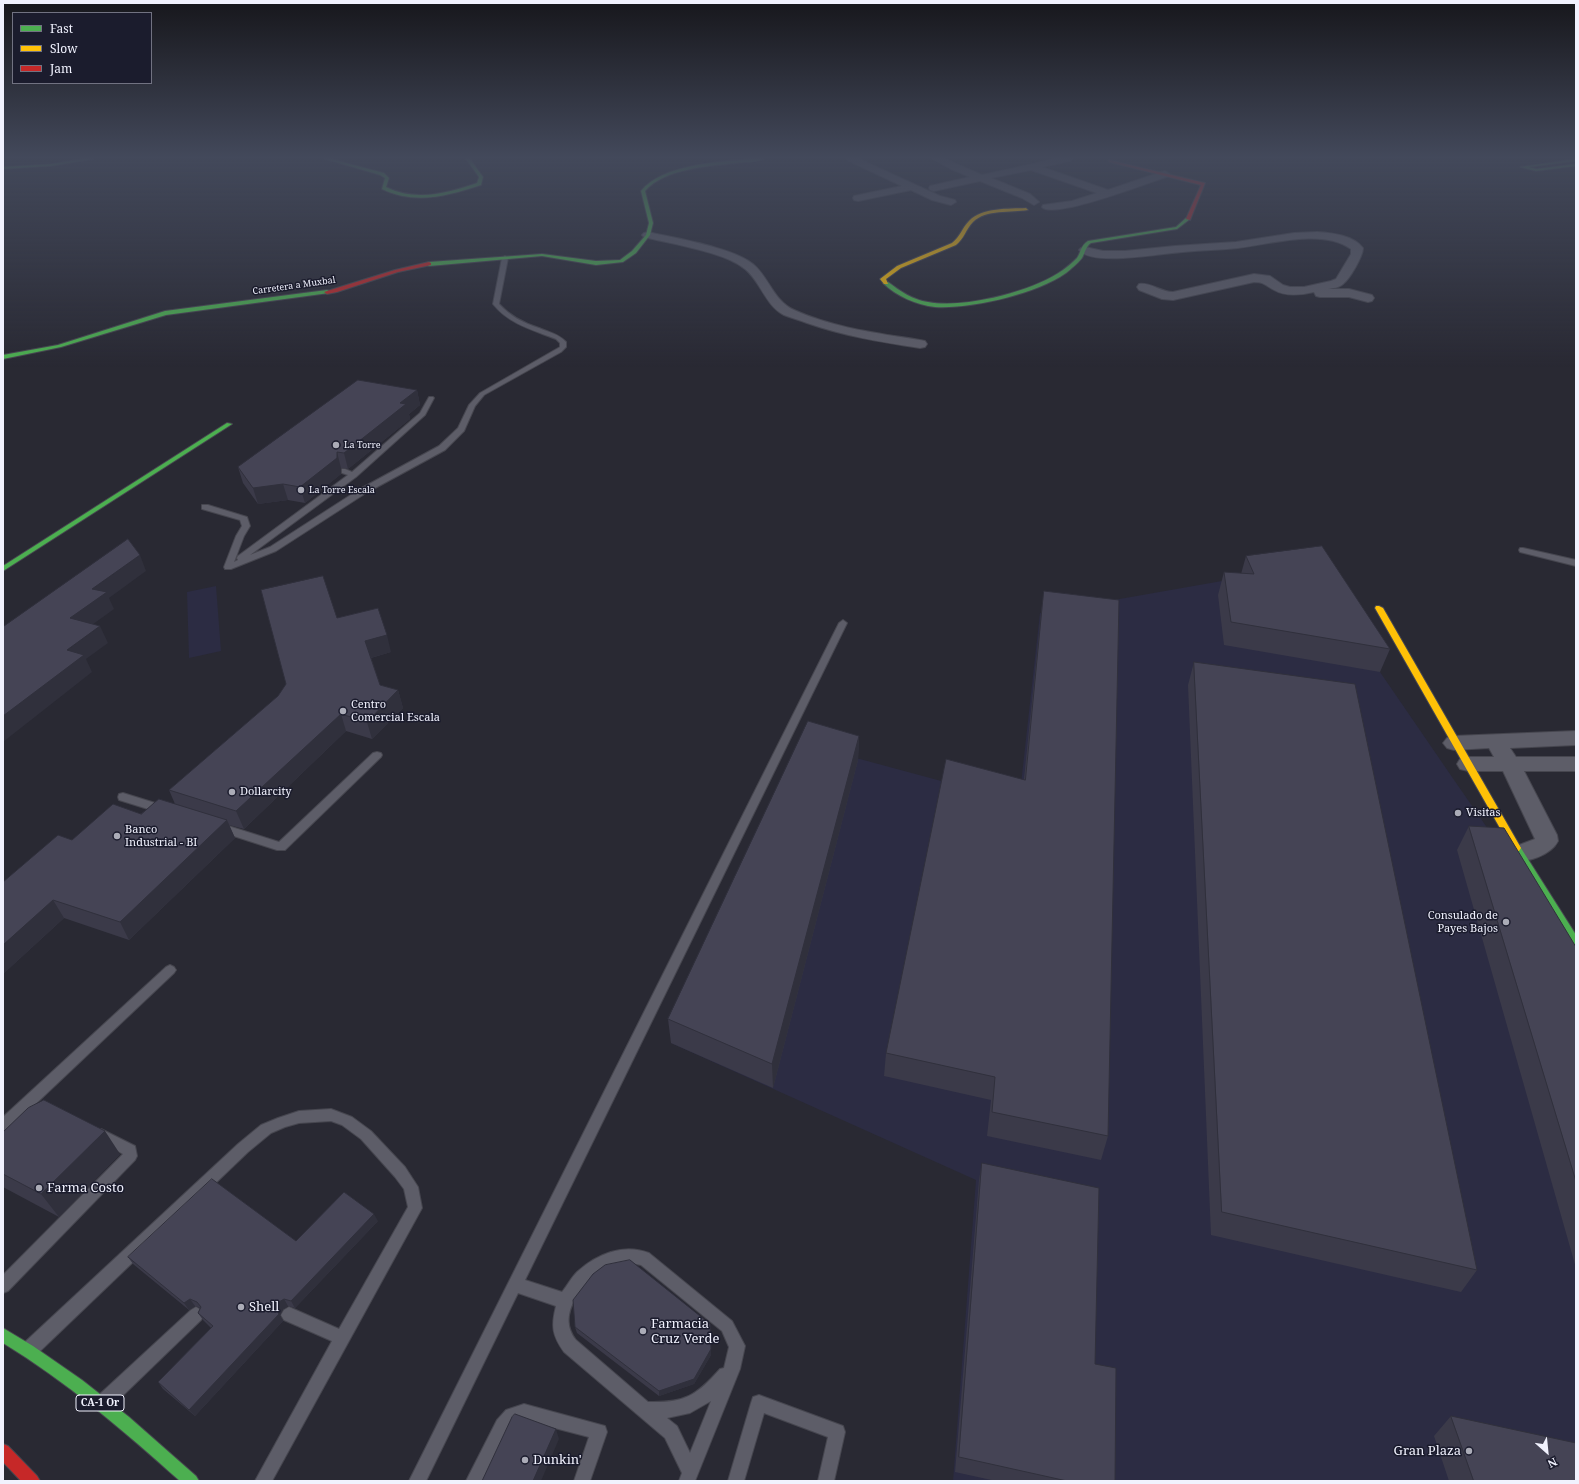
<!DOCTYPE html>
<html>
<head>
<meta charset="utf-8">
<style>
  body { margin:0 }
  #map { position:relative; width:1579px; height:1484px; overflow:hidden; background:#292933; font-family:"Noto Serif",serif }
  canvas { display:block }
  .frame { position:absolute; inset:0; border:4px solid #f1f2fe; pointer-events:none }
  .legend { position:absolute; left:12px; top:12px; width:140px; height:72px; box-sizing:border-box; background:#1b1c2d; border:1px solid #717281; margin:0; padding:5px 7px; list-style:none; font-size:12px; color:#f1f2fe }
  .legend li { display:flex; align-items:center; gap:8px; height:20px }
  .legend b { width:20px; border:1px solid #717281 }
  .north { position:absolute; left:1527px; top:1432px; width:40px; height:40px; -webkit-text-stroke:3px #1b1c2d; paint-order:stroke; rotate:153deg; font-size:11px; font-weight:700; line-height:16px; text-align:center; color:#f1f2fe }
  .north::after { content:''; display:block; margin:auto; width:14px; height:18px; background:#f1f2fe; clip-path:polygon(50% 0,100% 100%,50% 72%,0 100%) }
</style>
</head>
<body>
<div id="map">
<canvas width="1579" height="1484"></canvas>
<div class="frame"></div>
<ul class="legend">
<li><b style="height:5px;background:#4caf50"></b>Fast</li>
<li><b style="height:5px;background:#ffc107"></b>Slow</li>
<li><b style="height:5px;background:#c62828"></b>Jam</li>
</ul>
<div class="north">N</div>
</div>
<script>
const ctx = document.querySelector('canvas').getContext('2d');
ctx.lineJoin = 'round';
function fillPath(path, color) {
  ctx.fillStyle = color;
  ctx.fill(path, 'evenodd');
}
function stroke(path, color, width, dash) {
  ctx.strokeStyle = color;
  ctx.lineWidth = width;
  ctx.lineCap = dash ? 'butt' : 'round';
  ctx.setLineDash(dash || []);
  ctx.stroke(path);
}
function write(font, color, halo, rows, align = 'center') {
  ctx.font = font + ' "Noto Serif",serif';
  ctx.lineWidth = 3;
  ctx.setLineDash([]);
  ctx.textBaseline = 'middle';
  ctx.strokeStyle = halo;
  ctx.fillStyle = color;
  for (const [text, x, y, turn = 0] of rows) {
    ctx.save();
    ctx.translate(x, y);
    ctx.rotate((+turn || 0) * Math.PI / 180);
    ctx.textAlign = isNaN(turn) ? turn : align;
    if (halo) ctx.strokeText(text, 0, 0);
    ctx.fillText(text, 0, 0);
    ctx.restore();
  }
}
const built = new Path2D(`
  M1314 568 1380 672 1452 777 1576 956V1481H953L976 1180 671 1043 808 745 1019 802 1040 613 1239 578Z
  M216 586 221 651 189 658 187 592Z`);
const lane = new Path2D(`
  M505 256 508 258 499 304C510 316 523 323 539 328 548 332 559 334 566 342V347L561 352 484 395 475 406 464 431 445 450 366 493 276 551 231 569H225L224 567 236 536 242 526 240 520 202 509V505H208L247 517 250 526 244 536 234 562 238 560 237 558 238 556 348 475 342 473V469H345L352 472 420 413 429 397H433L434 398 425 415 356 477 250 555 270 547 360 489 439 446 458 428 469 405 480 393 560 347V343L556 339C533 330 509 324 493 304L502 258Z
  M1520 548H1523L1576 560V566L1520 552 1519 550Z
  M843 620 847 623 525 1280 562 1292C567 1286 571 1278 577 1272 597 1254 623 1243 649 1253L732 1321 745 1346 740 1369 695 1481H679L682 1473 665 1438 564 1352C552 1335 551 1326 556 1306L518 1293 426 1481H409L839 623ZM626 1262 641 1265 722 1331 729 1347 724 1368 720 1369C696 1396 685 1403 648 1402L576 1340C555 1313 584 1282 608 1268 613 1265 620 1264 626 1262ZM711 1401 690 1453 677 1426 667 1418 690 1413Z
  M377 752 381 753 382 755 381 757 285 850H277L215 830 214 827 215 824 219 823 279 842 373 753Z
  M123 793 168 807 169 810 168 813 164 814 119 800 118 797 119 794Z
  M170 965 174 967 176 970 174 973 8 1130 3 1132V1117L166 967Z
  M331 1109 352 1117 371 1131 405 1167 418 1187 422 1208 272 1481H255L332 1341 284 1320 281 1315 284 1310 289 1307 339 1329 408 1207 404 1189 395 1177 361 1139 342 1125 331 1121 299 1123 285 1127 271 1133 248 1152 37 1354 31 1356 25 1354 23 1348 25 1342 238 1144 261 1125 278 1118 299 1111Z
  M101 1129 135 1146 137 1156 135 1160 8 1291 3 1293V1275L123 1154 96 1139 94 1135 96 1131Z
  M196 1307 201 1310 204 1315 201 1320 112 1406 106 1408 100 1406 98 1400 100 1394 191 1310Z
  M759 1395 843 1426 845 1432 834 1481H818L828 1437 764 1413 744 1481H728L751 1403 753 1397Z
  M524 1404 605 1426 607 1432 590 1481H574L589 1437 524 1420C505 1426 492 1464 483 1481H466L497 1420 506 1410Z`);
const street = new Path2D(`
  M847 159H859L940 196 955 200 956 202 951 205 932 200 911 190 858 201 854 200 853 198 854 196 902 186 849 161Z
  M933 159H945L982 175 1055 159H1072L1070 161 1042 167 1108 190 1161 172 1165 171 1170 174 1169 176C1150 182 1053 220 1042 207L1043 205 1072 201 1097 193 1031 170 991 178 1030 194 1039 202 1034 205 1022 198 980 181 934 191 930 190 929 188 930 186 970 177 951 169Z
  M648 232C674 238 736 248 754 265 769 278 774 301 794 310 834 328 877 333 920 340L925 341 927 344 925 347 920 348C881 342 844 336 807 323 800 320 791 318 784 315 765 305 761 282 745 269 725 252 671 244 644 237L642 235 644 233Z
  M1317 232C1332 233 1353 235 1363 248 1363 256 1350 279 1343 284 1339 288 1333 288 1328 289H1349L1372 295 1374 298 1372 301 1368 302 1349 297H1320L1316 296 1314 292C1301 295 1286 297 1274 290 1265 285 1264 282 1254 282L1173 300 1162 299 1139 290 1137 287 1139 284C1150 282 1161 292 1173 292L1254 274 1270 276 1283 285 1290 287H1304L1331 281 1336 279 1351 254V249C1322 228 1271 244 1238 248 1220 250 1202 250 1183 252 1163 253 1092 267 1079 250L1081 248 1085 247 1103 251H1125L1175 246 1236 242 1294 233Z
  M1576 731V745L1510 748 1516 757H1576V771H1524L1557 835 1558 841C1551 855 1526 864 1511 860L1507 854 1511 848 1535 839 1503 771H1468L1460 769 1457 764 1460 759 1468 757H1494L1489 748 1454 750 1447 748 1443 743 1447 738 1454 736Z`);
const fast = new Path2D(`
  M84 159H93L51 166 3 169V167L51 164Z
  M325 159H331L384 173 389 178 386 187C416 202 448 193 477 183L479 177 466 159H470L483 177 481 185C448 196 415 205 382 189L385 178 380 175Z
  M751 159H763C756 163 744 162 736 163 708 166 664 169 645 191L653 223 650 235 636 253 623 262 596 265 542 256 429 266 426 264 429 262 542 254 596 261 620 260 632 251 646 235 649 223 641 191C663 164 718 162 751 159Z
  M1576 159V161L1529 167 1536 169 1576 164V166L1536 171 1520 167Z
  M1186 218 1190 219 1177 229 1091 243C1086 246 1085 253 1082 258 1078 263 1071 269 1066 273 1036 294 972 309 935 307 917 305 896 296 883 283L888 282C900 291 913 300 928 302 964 309 1034 291 1063 270 1067 267 1073 262 1077 258 1081 252 1081 245 1088 241L1176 227Z
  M327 290 329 291V293L166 315 61 347 3 359V355L58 345 165 311Z
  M227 423 232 424 3 571V566Z
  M1516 844 1519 845 1576 935V948L1572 947 1513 851 1511 848 1513 845Z
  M3 1328 33 1346 82 1380 129 1417 196 1476 199 1481H180C124 1431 67 1382 3 1343Z`);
const slow = new Path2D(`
  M1026 208 1028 210C1011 213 986 209 973 222 966 229 964 239 956 245L901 268 886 279 888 284H884L880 279 897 266 952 243C960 237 962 228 969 221 982 207 1009 209 1026 208Z
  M1376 606H1379L1383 608 1521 848 1519 851H1513L1375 608Z`);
const jam = new Path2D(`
  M1109 160 1205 183 1190 220 1186 219 1201 185 1109 162Z
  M429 262 431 263V265L398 272 337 292 327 294 324 292 395 270Z
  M3 1444 8 1446 37 1476 40 1481H21L3 1462Z`);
const wall = new Path2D(`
  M417 390 420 405 409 414 410 419 348 469 341 468V474L305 503 288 500 258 504 243 483 238 467Z
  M1246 556 1390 649 1380 672 1224 645 1218 595 1224 572 1241 574Z
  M1044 591 1108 1136 1101 1160 987 1136 991 1100 884 1076 886 1053 1024 779 1041 613Z
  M337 618 391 652 371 658 380 685 398 690 403 708 372 739 346 731 244 829 229 825 235 838 129 940 64 918 3 974 72 840 175 804 169 790 278 696Z
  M1194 662 1477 1270 1461 1292 1211 1235 1188 685Z
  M859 736 858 760 773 1088 671 1043 668 1019Z
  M1469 826 1576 947V1268L1457 850Z
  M3 1132 120 1154 59 1217 3 1187Z
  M982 1163 1095 1364 1115 1481H996L955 1472 979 1180Z
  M378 1221 295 1308 288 1306 283 1309 280 1316 283 1321 195 1416 163 1389 158 1382 211 1328 203 1320 198 1313 200 1308 195 1306 189 1310 133 1264 128 1257 296 1241Z
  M575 1327 710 1329 711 1355 694 1384 659 1396 577 1333Z
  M1451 1416 1576 1481H1449L1434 1436Z`);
const shadedWall = new Path2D(`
  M417 390 420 405 409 414 410 419 348 469 344 453 400 403Z
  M337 452 341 468V474L305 503 300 487Z
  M283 484 288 500 258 504 253 488Z
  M140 555 146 571 109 598 114 609 78 635 70 618 92 589Z
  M100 626 108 643 86 659 92 672 3 742V716L67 650Z
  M387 635 391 652 370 658 365 641Z
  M398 690 403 708 372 739 367 722Z
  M341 714 346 731 244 829 236 811Z
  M859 736 858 760 773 1088 772 1064Z
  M227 820 235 838 129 940 120 922Z
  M53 900 64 918 3 974V945Z
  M105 1131 120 1154 59 1217 41 1194Z
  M374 1214 378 1221 295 1308 291 1301Z
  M190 1299 195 1306 189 1310 184 1303Z
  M284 1299 288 1306 283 1309 280 1316 283 1321 195 1416 189 1410 279 1302Z
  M710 1329 711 1355 694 1384 659 1396V1391Z
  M556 1429 559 1439 541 1481H533Z`);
const building = new Path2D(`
  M358 380 417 390 400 403 406 404 344 453 337 452V458L300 487 283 484 253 488 238 467Z
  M128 539 140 555 92 589 107 592 70 618 100 626 67 650 84 655 3 716V627Z
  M1322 546 1390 649 1231 622 1224 572 1254 574 1246 556Z
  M323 576 337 618 378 608 387 635 365 641 380 685 398 690 367 722 341 714 236 811 169 790 278 696 286 684 261 590Z
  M1044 591 1119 600 1108 1136 992 1112 995 1077 886 1053 946 759 1025 780Z
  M1194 662 1355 684 1477 1270 1222 1212Z
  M808 721 859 736 772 1064 668 1019Z
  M159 799 227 820 120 922 53 900 3 945V882L58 835 72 840 113 804 141 814Z
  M1469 826 1504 828 1576 947V1181Z
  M44 1100 105 1131 41 1194 3 1174V1132L28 1108Z
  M982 1163 1099 1188 1095 1364 1116 1368 1115 1481H1067L959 1457Z
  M212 1179 296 1241 344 1192 374 1214 291 1301 284 1299 279 1302 276 1309 279 1314 189 1410 158 1382 213 1326 198 1313 201 1307 197 1302 190 1299 184 1303 128 1257Z
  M630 1260 710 1324 711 1349 694 1379 659 1391 575 1327 573 1300 593 1274 605 1265Z
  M515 1414 556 1429 533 1481H482L512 1417Z
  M1451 1416 1576 1443V1481H1474Z`);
const markers = [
  [336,445,4,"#abacb7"],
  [301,490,4,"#abacb7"],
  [343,711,4,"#abacb7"],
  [232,792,4,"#abacb7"],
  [1458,813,4,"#abacb7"],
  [117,836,4,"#abacb7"],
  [1506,922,4,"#abacb7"],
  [39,1188,4,"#abacb7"],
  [241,1307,4,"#abacb7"],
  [643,1331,4,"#abacb7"],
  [1469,1451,4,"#abacb7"],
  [525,1460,4,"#abacb7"]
];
const farStreetnames = [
  ["Carretera a Muxbal",294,286,-8]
];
const farPoinames = [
  ["La Torre",344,445],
  ["La Torre Escala",309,490]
];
const shields = [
  [100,1403,48]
];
const shieldNames = [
  ["CA-1 Or",100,1403]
];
const poiNames = [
  ["Centro",351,705],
  ["Comercial Escala",351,718],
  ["Dollarcity",240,792],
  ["Visitas",1466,813],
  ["Banco",125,830],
  ["Industrial - BI",125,843],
  ["Consulado de",1498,916,"right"],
  ["Payes Bajos",1498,929,"right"]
];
const nearPoinames = [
  ["Farma Costo",47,1188],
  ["Shell",249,1307],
  ["Farmacia",651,1324],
  ["Cruz Verde",651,1339],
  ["Gran Plaza",1461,1451,"right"],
  ["Dunkin'",533,1460]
];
fillPath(built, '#2c2c43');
stroke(lane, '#46464f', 2);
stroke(street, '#46464f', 2);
stroke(fast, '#46464f', 2);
stroke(slow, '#46464f', 2);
stroke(jam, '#46464f', 2);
fillPath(lane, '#5d5d68');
fillPath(street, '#5d5d68');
fillPath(fast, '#4caf50');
fillPath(slow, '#ffc107');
fillPath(jam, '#c62828');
fillPath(wall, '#3b3a49');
fillPath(shadedWall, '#30303c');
fillPath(building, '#454455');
stroke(building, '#30303c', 1);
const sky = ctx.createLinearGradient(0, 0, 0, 367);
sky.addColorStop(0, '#17171c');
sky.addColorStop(0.43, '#43495b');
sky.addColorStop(1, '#43495b00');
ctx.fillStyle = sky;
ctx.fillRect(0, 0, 1579, 367);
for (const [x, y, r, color] of markers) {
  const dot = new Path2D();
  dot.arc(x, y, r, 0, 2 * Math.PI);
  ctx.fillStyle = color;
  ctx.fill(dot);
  stroke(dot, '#1b1c2d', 1.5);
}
write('9px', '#f1f2fe', '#1b1c2d', farStreetnames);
write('9px', '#f1f2fe', '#1b1c2d', farPoinames, 'left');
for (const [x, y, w] of shields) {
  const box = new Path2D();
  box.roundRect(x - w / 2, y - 8, w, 16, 3);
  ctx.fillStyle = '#1b1c2d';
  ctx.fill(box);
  stroke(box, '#f1f2fe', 1);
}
write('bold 10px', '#f1f2fe', null, shieldNames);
write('11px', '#f1f2fe', '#1b1c2d', poiNames, 'left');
write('13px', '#f1f2fe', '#1b1c2d', nearPoinames, 'left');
</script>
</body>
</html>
